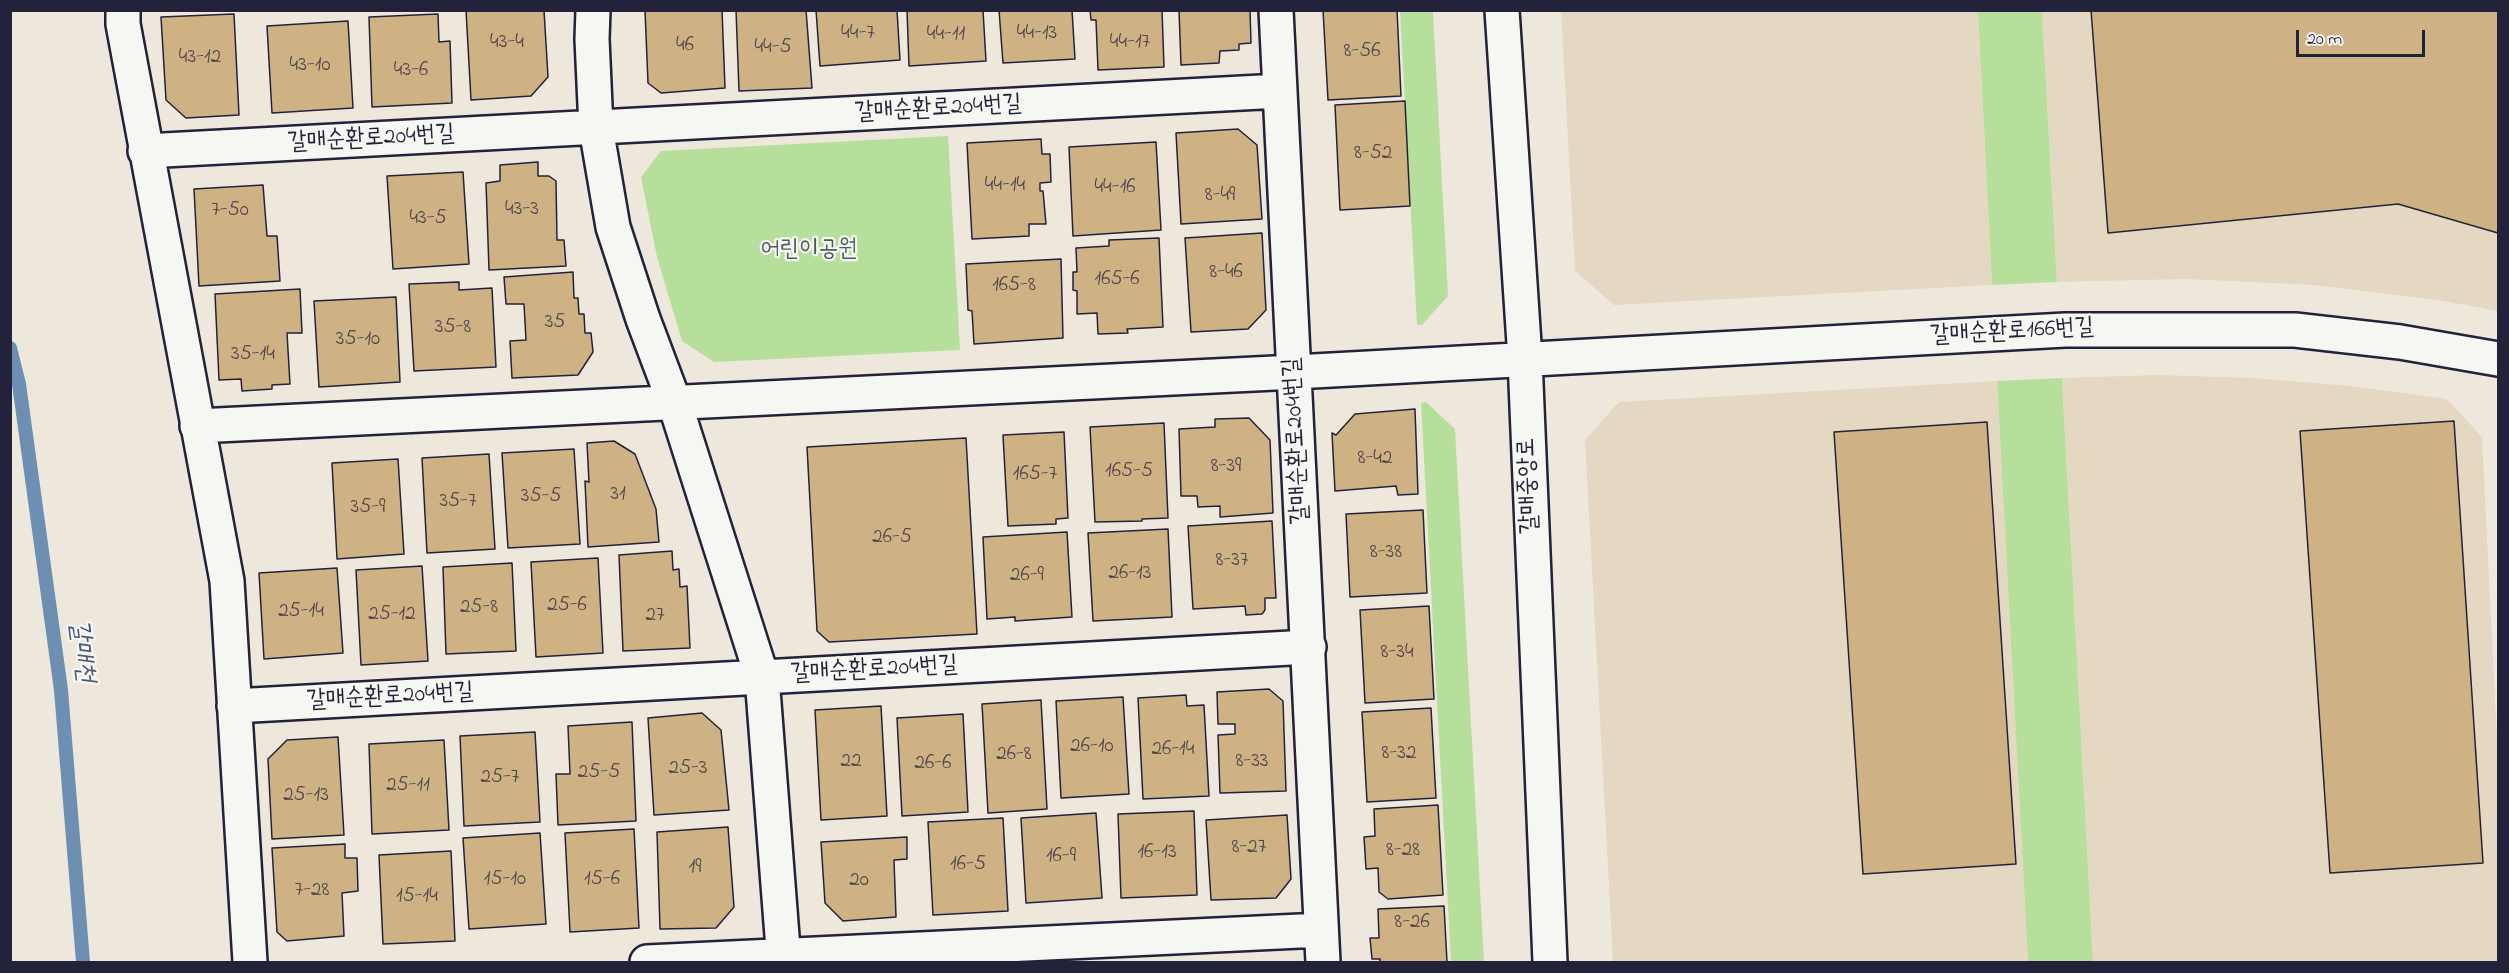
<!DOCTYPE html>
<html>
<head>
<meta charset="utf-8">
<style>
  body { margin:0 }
  #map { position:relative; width:2509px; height:973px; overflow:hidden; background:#eee8dc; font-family:"Indie Flower",sans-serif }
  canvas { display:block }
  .frame { position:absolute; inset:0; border:12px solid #22223b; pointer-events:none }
  .scale { position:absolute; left:2296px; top:30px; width:129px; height:27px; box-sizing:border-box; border:3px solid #22223b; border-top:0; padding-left:8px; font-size:18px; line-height:21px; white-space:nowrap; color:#22223b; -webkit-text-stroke:4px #f6f6f2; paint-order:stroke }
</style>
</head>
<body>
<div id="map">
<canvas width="2509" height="973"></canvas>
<div class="frame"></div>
<div class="scale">20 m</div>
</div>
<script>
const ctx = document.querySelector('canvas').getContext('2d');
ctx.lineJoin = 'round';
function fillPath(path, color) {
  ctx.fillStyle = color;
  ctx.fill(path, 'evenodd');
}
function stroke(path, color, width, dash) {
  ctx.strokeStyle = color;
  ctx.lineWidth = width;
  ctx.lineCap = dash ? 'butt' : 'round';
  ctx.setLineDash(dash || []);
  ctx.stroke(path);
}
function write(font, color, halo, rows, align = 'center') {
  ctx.font = font + ' "Indie Flower","Poor Story",sans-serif';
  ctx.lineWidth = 4.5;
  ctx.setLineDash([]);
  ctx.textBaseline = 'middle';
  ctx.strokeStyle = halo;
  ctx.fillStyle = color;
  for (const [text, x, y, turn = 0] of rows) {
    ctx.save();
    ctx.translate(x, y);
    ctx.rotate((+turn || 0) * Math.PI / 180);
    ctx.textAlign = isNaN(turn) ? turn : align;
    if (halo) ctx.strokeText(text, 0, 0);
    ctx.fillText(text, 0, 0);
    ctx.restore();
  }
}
const built = new Path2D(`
  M1561 11H1978L1992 285 1614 305 1575 271Z
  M2042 11H2498V311L2438 300 2313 285 2187 279 2057 282Z
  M2158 375 2255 378 2351 386 2447 399 2482 437 2498 757V962H2093L2062 378Z
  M1997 381 2028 962H1613L1585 440 1619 402Z`);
const green = new Path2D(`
  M1400 11H1433L1448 296 1422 325H1417Z
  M1978 11H2042L2057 282 1992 285Z
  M948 136 960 350 714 362 682 341 657 257 641 177 661 151Z
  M2062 378 2093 962H2028L1997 381Z
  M1426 402 1455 429 1484 962H1451L1421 403Z`);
const stream = new Path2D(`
  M10 348 19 384 61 690 83 962`);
const building = new Path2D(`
  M466 10H544L548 77 531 96 471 100Z
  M645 10H722L725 88 661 93 648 83Z
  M736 10H806L812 88 739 91Z
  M816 10H897L900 60 820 66Z
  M907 10H983L986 61 909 66Z
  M999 10H1072L1075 59 1003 63Z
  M1090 10H1162L1164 67 1098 70 1096 20H1091Z
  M1179 10H1250L1251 43 1239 44V50L1220 51 1219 63 1181 65Z
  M1323 10H1397L1401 96 1328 100Z
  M2091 10H2498V233L2398 204 2108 233Z
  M234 14 239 115 186 118 166 100 161 17Z
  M438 14 439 42 450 41 452 103 372 107 369 17Z
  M348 21 353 108 272 113 267 26Z
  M1405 101 1410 206 1340 210 1335 105Z
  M1238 129 1257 145 1262 219 1181 224 1176 133Z
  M1041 139 1042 154H1050L1051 182 1040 183V191H1043L1046 224H1029V236L972 239 967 143Z
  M1156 142 1161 230 1073 236 1069 147Z
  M538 162V176H549L556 181 557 240H564L566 266 489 270 486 183 500 181V165Z
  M463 172 469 264 393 269 387 176Z
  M263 185 267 236H277L280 281 199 286 194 189Z
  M1262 233 1266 310 1248 329 1191 332 1185 238Z
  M1159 238 1163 327 1127 329 1128 333 1098 334 1097 313 1077 314V291L1073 290V272H1077L1076 248 1109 246V240Z
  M1061 259 1063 338 974 344 972 311 968 310 966 264Z
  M573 272 574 298H578L579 314H584L585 333H591L593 352 578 375 512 378 510 341 526 340 524 304H506L504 277Z
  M459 282V290L492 288 496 367 414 371 409 284Z
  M300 289 302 333H287L290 384 272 385V389L242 391 241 379 219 380 215 294Z
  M396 297 400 382 319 387 314 301Z
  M1415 409 1418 494 1398 495 1396 486 1335 491 1332 433 1336 435 1355 414Z
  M1249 418 1270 440 1273 513 1220 517V506L1198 507 1197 496H1181L1179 429 1215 427V419Z
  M2454 421 2483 863 2330 873 2300 431Z
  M1987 422 2016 864 1863 874 1834 432Z
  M1164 423 1168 518 1142 519V521L1095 522 1090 427Z
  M1064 432 1068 518 1056 519V524L1008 526 1003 435Z
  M966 438 977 634 829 642 817 631 807 447Z
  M614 441 635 454 656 509 659 542 588 547 585 481 589 482 587 443Z
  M574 449 580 544 508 548 502 453Z
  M489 454 495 549 427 553 422 458Z
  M398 459 404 554 337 559 332 463Z
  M1423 510 1427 593 1350 597 1346 514Z
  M1272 521 1276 598H1265V610L1262 614 1246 615 1245 606 1193 609 1188 526Z
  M1168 529 1172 617 1093 621 1088 533Z
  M1067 532 1072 617 1015 621V617L987 619 983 537Z
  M672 551 673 570 679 569 680 587 687 586 690 648 623 651 619 555Z
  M598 558 603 653 536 657 531 562Z
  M512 563 516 651 446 654 443 567Z
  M422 566 428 661 361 665 356 570Z
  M337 568 343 653 264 659 259 573Z
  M1429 606 1434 699 1365 703 1360 610Z
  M1269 689 1283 701 1286 791 1220 793 1218 735 1235 734V724H1218L1217 692Z
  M1186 695 1187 706 1204 705 1209 796 1143 799 1138 698Z
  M1123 697 1129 794 1061 798 1056 701Z
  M1041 700 1047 809 988 813 982 704Z
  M881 706 887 816 821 820 815 710Z
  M1431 708 1436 798 1367 802 1362 712Z
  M702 713 721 730 729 810 654 815 648 718Z
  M963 714 968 812 902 816 897 718Z
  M632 722 636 821 558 825 556 774H570L568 726Z
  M535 732 540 822 464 826 460 736Z
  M338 737 344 835 272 839 268 759 287 740Z
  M444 740 449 830 372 834 369 744Z
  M1438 805 1443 895 1388 899 1379 892 1378 868 1366 869 1364 837 1375 836 1374 809Z
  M1194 811 1197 895 1121 898 1118 814Z
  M1096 813 1102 898 1026 903 1021 818Z
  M1287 815 1291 879 1276 898 1211 900 1206 820Z
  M1003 818 1008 911 933 915 928 822Z
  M728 827 734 907 716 928 660 929 657 832Z
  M634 829 639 928 570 932 565 833Z
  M540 833 546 924 469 929 463 838Z
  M907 837V859L894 860 896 917 843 921 825 903 821 842Z
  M345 844V858H357L358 891 342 893 344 936 287 941 277 932 272 848Z
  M451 851 455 941 383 944 379 855Z
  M1444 906 1447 962H1380V959H1372L1370 938H1379L1378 909Z`);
const minor = new Path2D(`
  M123 10V24L227 581 250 962
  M593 10 592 39 596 128 613 227 643 319 675 404 762 677 784 962
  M1276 10 1323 962
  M1502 10 1525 359 1550 962
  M145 151 1280 91
  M197 426 1295 372 2065 330H2295L2400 342 2498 359
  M234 706 1309 647
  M647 962 1321 930`);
const numberNames = [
  ["44-7",858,35],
  ["44-13",1037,35],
  ["44-11",946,36],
  ["43-4",507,44],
  ["44-17",1130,44],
  ["46",685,47],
  ["44-5",773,49],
  ["8-56",1362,53],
  ["43-12",200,59],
  ["43-10",310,67],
  ["43-6",411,72],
  ["8-52",1373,155],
  ["44-14",1005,187],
  ["44-16",1115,189],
  ["8-49",1220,197],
  ["43-3",522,211],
  ["7-50",230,212],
  ["43-5",428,220],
  ["8-46",1226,274],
  ["165-6",1117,281],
  ["165-8",1014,287],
  ["35",555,324],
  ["35-8",453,329],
  ["35-10",358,341],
  ["35-14",253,356],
  ["8-42",1375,460],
  ["8-39",1226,468],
  ["165-5",1129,473],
  ["165-7",1035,476],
  ["31",618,496],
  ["35-5",541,498],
  ["35-7",458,503],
  ["35-9",368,509],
  ["26-5",892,539],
  ["8-38",1386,554],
  ["8-37",1232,562],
  ["26-13",1130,575],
  ["26-9",1027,577],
  ["25-6",567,607],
  ["25-8",479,609],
  ["25-14",301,613],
  ["25-12",392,616],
  ["27",655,617],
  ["8-34",1397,654],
  ["26-10",1092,748],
  ["26-14",1173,751],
  ["8-32",1399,755],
  ["26-8",1014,756],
  ["22",851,763],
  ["8-33",1252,763],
  ["26-6",933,765],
  ["25-3",688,770],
  ["25-5",599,774],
  ["25-7",500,779],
  ["25-11",408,787],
  ["25-13",306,797],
  ["8-27",1249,849],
  ["8-28",1403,852],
  ["16-13",1157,854],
  ["16-9",1061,858],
  ["16-5",968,866],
  ["19",695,869],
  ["15-10",505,881],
  ["15-6",602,881],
  ["20",859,882],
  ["7-28",312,892],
  ["15-14",417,898],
  ["8-26",1412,924]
];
const streetNames = [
  ["갈매순환로204번길",938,110,-3],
  ["갈매순환로204번길",371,140,-3],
  ["갈매순환로166번길",2012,333,-3],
  ["갈매순환로204번길",1298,441,-93],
  ["갈매중앙로",1530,486,-92],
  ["갈매순환로204번길",874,671,-3],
  ["갈매순환로204번길",390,698,-3]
];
const parkNames = [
  ["어린이공원",809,251]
];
const waterNames = [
  ["갈매천",80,651,83]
];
fillPath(built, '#e5d8c2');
fillPath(green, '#b6df9c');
stroke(stream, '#6d8fb1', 14);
fillPath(building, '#cfb284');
stroke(building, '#22223b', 1.5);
stroke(minor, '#22223b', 38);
stroke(minor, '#f6f6f2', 33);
write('21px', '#4d464d', null, numberNames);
write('24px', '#22223b', '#f6f6f2', streetNames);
write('24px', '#4e5b58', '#f6f6f2', parkNames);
write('italic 26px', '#485876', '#f6f6f2', waterNames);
</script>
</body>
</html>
